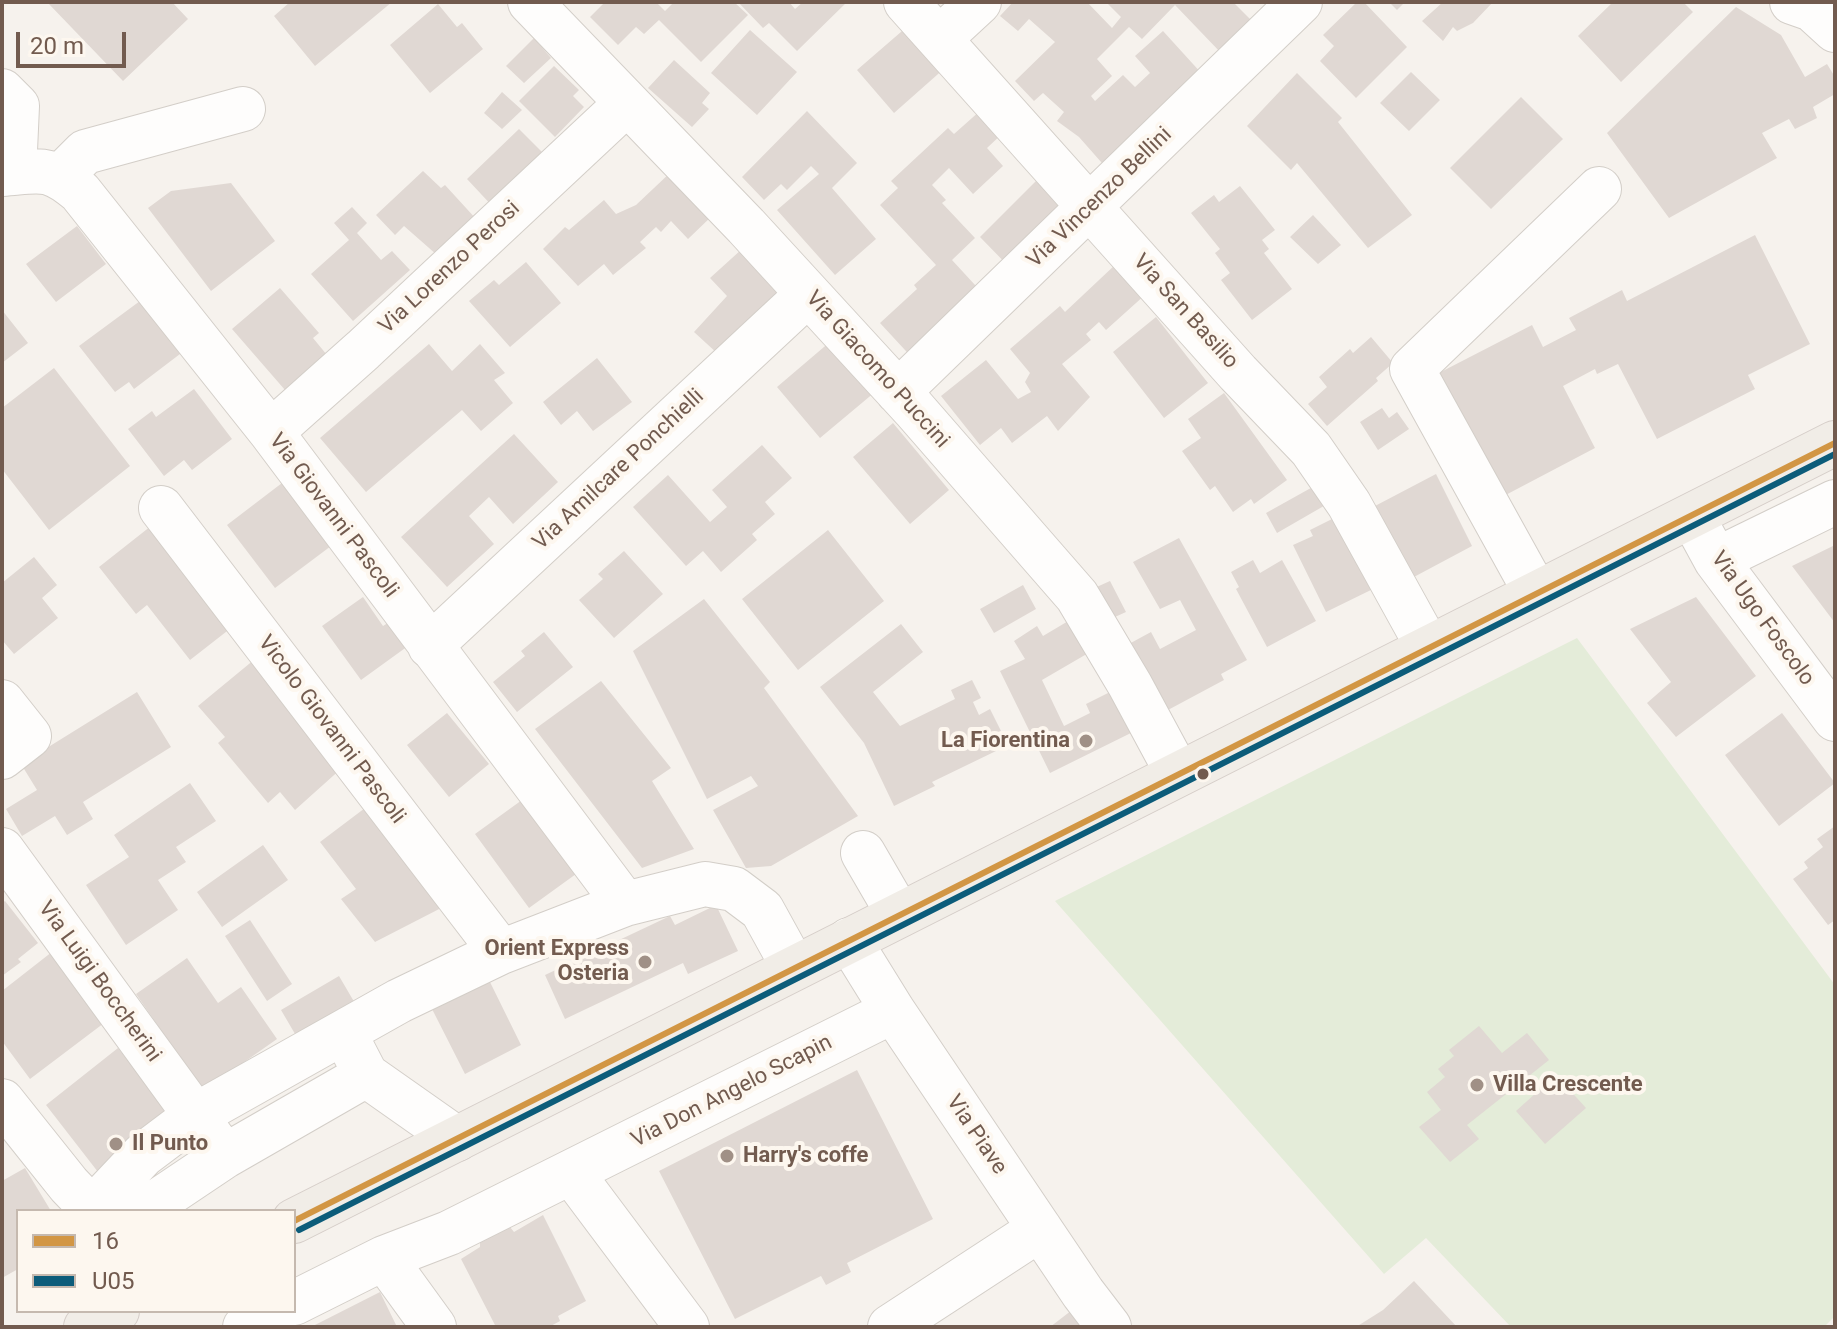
<!DOCTYPE html>
<html>
<head>
<meta charset="utf-8">
<style>
  body { margin:0 }
  #map { position:relative; width:1837px; height:1329px; overflow:hidden; background:#f6f2ed; font-family:Roboto,sans-serif }
  canvas { display:block }
  .frame { position:absolute; inset:0; border:4px solid #725b4f; pointer-events:none }
  .legend { position:absolute; left:16px; top:1209px; width:280px; height:104px; box-sizing:border-box; background:#fdf7ef; border:2px solid #c5b9af; margin:0; padding:10px 14px; list-style:none; font-size:24px; color:#725b4f }
  .legend li { display:flex; align-items:center; gap:16px; height:40px }
  .legend b { width:40px; border:2px solid #c5b9af }
  .scale { position:absolute; left:16px; top:32px; width:110px; height:36px; box-sizing:border-box; border:4px solid #725b4f; border-top:0; padding-left:10px; font-size:24px; line-height:28px; white-space:nowrap; color:#725b4f; -webkit-text-stroke:6px #fdf7ef; paint-order:stroke }
</style>
</head>
<body>
<div id="map">
<canvas width="1837" height="1329"></canvas>
<div class="frame"></div>
<ul class="legend">
<li><b style="height:10px;background:#d29644"></b>16</li>
<li><b style="height:10px;background:#0c5c7a"></b>U05</li>
</ul>
<div class="scale">20 m</div>
</div>
<script>
const ctx = document.querySelector('canvas').getContext('2d');
ctx.lineJoin = 'round';
function fillPath(path, color) {
  ctx.fillStyle = color;
  ctx.fill(path, 'evenodd');
}
function stroke(path, color, width, dash) {
  ctx.strokeStyle = color;
  ctx.lineWidth = width;
  ctx.lineCap = dash ? 'butt' : 'round';
  ctx.setLineDash(dash || []);
  ctx.stroke(path);
}
function write(font, color, halo, rows, align = 'center') {
  ctx.font = font + ' Roboto,sans-serif';
  ctx.lineWidth = 8;
  ctx.setLineDash([]);
  ctx.textBaseline = 'middle';
  ctx.strokeStyle = halo;
  ctx.fillStyle = color;
  for (const [text, x, y, turn = 0] of rows) {
    ctx.save();
    ctx.translate(x, y);
    ctx.rotate((+turn || 0) * Math.PI / 180);
    ctx.textAlign = isNaN(turn) ? turn : align;
    if (halo) ctx.strokeText(text, 0, 0);
    ctx.fillText(text, 0, 0);
    ctx.restore();
  }
}
const green = new Path2D(`
  M1577 638 1835 985V1316L1824 1327H1511L1426 1238 1384 1274 1055 901Z`);
const building = new Path2D(`
  M47 2H172L188 19 123 81Z
  M290 2H392L315 66 274 16Z
  M605 2H656L665 11 674 2H734L748 15 701 62 659 20 644 34 636 27 618 45 590 17Z
  M738 2H789L795 9 803 2H847L797 51 769 23 763 28Z
  M1013 2H1087L1112 28 1121 17 1106 2H1233L1254 23 1222 54 1175 5 1142 39 1129 27 1097 59 1112 76 1091 96 1095 101 1123 75 1135 87 1150 73 1135 56 1163 31 1203 75 1109 171 1079 137 1057 121 1064 112 1043 93 1034 101 1015 81 1055 42 1029 19 1018 31 1000 16Z
  M1357 2H1364L1407 47 1356 98 1320 61 1334 46 1323 35Z
  M1389 2H1405L1397 10Z
  M1443 2H1493L1473 23 1457 31 1453 27 1443 41 1422 21Z
  M1613 2H1683L1693 12 1621 82 1578 36Z
  M438 4 457 27 462 23 483 49 430 93 390 45Z
  M1736 7 1781 35 1805 77 1827 64 1835 77V94L1813 107 1817 118 1795 129 1789 119 1762 133 1777 158 1669 218 1607 133Z
  M909 25 946 67 894 113 857 70Z
  M750 30 797 72 757 115 711 73Z
  M534 38 551 58 524 83 506 66Z
  M674 60 710 93 702 103 709 109 692 127 648 88Z
  M554 66 579 90 573 96 584 107 555 137 519 101Z
  M1411 72 1440 100 1409 131 1380 103Z
  M1297 73 1342 118 1338 122 1412 215 1368 248 1297 163 1291 170 1247 126Z
  M502 92 522 110 502 129 484 113Z
  M1521 97 1563 139 1491 209 1450 168Z
  M981 110 1003 133 987 148 1003 166 973 194 949 168 932 185 946 200 942 203 975 238 952 260 987 298 917 363 880 323 917 289 914 285 936 265 880 205 898 188 891 181 948 128 954 134Z
  M807 111 857 163 832 188 876 239 835 275 777 210 819 174 811 166 787 190 781 184 764 200 742 177Z
  M519 129 548 158 495 209 467 179Z
  M423 171 441 188 445 185 477 220 437 255 404 226 395 235 376 215Z
  M672 171 713 215 688 239 671 221 661 232 656 227 640 242 646 248 613 275 604 264 578 286 543 249 565 227 569 230 604 200 616 214 636 205Z
  M1037 180 1074 216 1016 274 980 237Z
  M231 183 275 241 211 291 148 208 171 191Z
  M1240 186 1275 230 1262 240 1269 249 1264 253 1292 289 1252 320 1221 280 1230 273 1215 253 1220 249 1191 213 1214 195 1219 202Z
  M352 207 367 223 357 233 381 260 392 251 410 270 353 321 311 274 349 240 334 223Z
  M1313 215 1341 245 1318 264 1290 237Z
  M77 226 106 264 56 302 26 264Z
  M1755 235 1810 344 1748 375 1755 389 1657 439 1618 364 1597 374 1595 369 1563 386 1595 448 1498 499 1435 375 1532 325 1543 347 1576 330 1569 318 1622 290 1627 301Z
  M742 249 762 270 759 273 781 297 718 354 694 332 727 296 710 278Z
  M526 262 561 303 510 347 469 301 494 280 499 285Z
  M1116 264 1146 294 1106 330 1099 322 1086 334 1091 340 1062 364 1090 397 1058 431 1047 416 1012 443 1001 428 980 445 941 396 986 360 1018 399 1031 392 1025 382 1030 373 1010 349 1060 306 1065 312Z
  M280 288 319 333 313 338 327 355 285 390 232 329Z
  M140 301 180 354 134 389 129 382 115 392 79 346Z
  M2 310 28 343 2 363Z
  M1156 317 1208 383 1164 418 1113 352Z
  M1371 337 1393 363 1376 378 1378 381 1327 426 1308 404 1327 387 1319 377 1350 349 1353 353Z
  M831 341 875 392 820 438 777 387Z
  M429 344 452 371 480 344 505 373 494 380 513 403 481 431 462 410 366 492 320 438Z
  M597 358 632 402 593 431 577 411 561 425 543 402Z
  M54 368 130 466 49 530 2 469V408Z
  M194 389 232 439 192 470 184 460 164 476 128 429 152 411 156 417Z
  M1224 393 1287 480 1254 504 1251 499 1233 512 1215 486 1210 490 1182 451 1201 438 1188 419Z
  M1382 408 1389 418 1397 412 1409 429 1378 450 1360 422Z
  M893 423 949 490 910 524 853 457Z
  M514 434 558 482 513 524 489 497 469 516 494 544 447 587 401 537Z
  M762 445 792 478 765 502 775 514 752 534 757 540 721 572 703 551 686 566 633 507 668 475 710 522 727 507 712 490Z
  M1436 474 1472 546 1412 578 1375 506Z
  M282 483 331 546 275 588 227 525Z
  M1318 484 1329 503 1277 533 1266 513Z
  M1340 515 1375 588 1326 612 1293 545 1313 536 1310 530Z
  M151 526 231 628 190 660 147 605 136 614 99 567Z
  M828 530 884 601 798 670 742 599Z
  M1179 538 1247 660 1221 674 1224 680 1153 718 1116 651 1151 632 1160 649 1196 630 1180 600 1160 609 1133 562Z
  M1835 545V623L1792 566Z
  M624 551 663 594 614 638 579 600 603 579 598 574Z
  M34 557 57 585 42 598 58 618 14 654 2 640V583Z
  M1253 560 1260 573 1282 560 1316 621 1267 647 1236 589 1239 587 1231 572Z
  M1110 581 1126 612 1106 621 1090 590Z
  M1023 585 1036 609 994 633 980 609Z
  M363 597 383 626 391 621 408 646 361 680 322 626Z
  M1696 597 1756 676 1676 737 1647 703 1671 682 1630 629Z
  M704 599 770 682 764 688 858 816 771 866 746 868 713 810 758 786 751 776 707 799 633 651Z
  M1075 617 1097 648 1042 680 1064 726 1090 713 1086 704 1118 688 1139 729 1050 773 1000 671 1025 659 1014 641 1037 626 1043 636Z
  M901 624 923 652 873 692 900 726 955 699 951 690 972 680 981 698 973 702 979 715 990 709 1004 737 992 743 996 751 932 782 935 786 894 806 864 743 820 687Z
  M544 632 573 667 517 712 493 682 525 656 521 651Z
  M255 659 343 767 295 810 280 792 268 803 218 743 225 737 198 706Z
  M601 681 671 768 652 781 694 849 642 868 535 729Z
  M137 692 171 747 83 802 93 819 67 835 55 816 22 836 6 809 37 790 21 764Z
  M447 713 489 764 449 797 407 745Z
  M1782 713 1835 783 1779 826 1725 755Z
  M190 783 216 821 176 847 186 862 158 880 178 910 126 945 86 885 129 857 114 835Z
  M522 800 576 874 529 908 475 834Z
  M369 805 445 906 375 942 341 899 356 889 320 842Z
  M1835 826V920L1828 925 1793 879 1808 868 1804 862 1823 847 1817 839Z
  M263 845 288 880 222 927 197 892Z
  M5 901 38 943 18 959 21 962 2 976V903Z
  M716 905 738 951 688 974 683 963 565 1019 545 975 670 916 675 925Z
  M250 920 292 984 267 1001 225 936Z
  M57 948 112 1017 30 1079 2 1041V991Z
  M187 958 218 1003 241 987 277 1039 203 1091 136 994Z
  M339 976 356 1005 298 1039 281 1010Z
  M489 980 521 1045 465 1074 432 1009Z
  M1479 1026 1502 1053 1527 1033 1549 1060 1467 1125 1479 1139 1450 1162 1419 1127 1441 1110 1427 1092 1445 1077 1438 1069 1454 1056 1449 1050Z
  M118 1048 176 1122 105 1181 46 1105Z
  M857 1070 933 1219 847 1263 851 1272 826 1285 821 1276 735 1319 659 1171Z
  M1556 1075 1586 1108 1545 1144 1516 1111Z
  M25 1168 51 1211H18V1269L2 1278V1181Z
  M543 1215 586 1301 558 1316 560 1321 549 1327H496L461 1259 480 1247V1242L510 1227 514 1232Z
  M1414 1281 1457 1327H1356L1383 1310Z
  M380 1292 397 1327H311Z
  M1076 1307 1091 1327H1050Z`);
const minor = new Path2D(`
  M530 2 746 226 914 409 1077 596 1130 685 1178 774
  M906 2 1238 373 1311 449 1349 504 1428 647
  M1792 2 1812 9 1835 30
  M939 39 979 2
  M2 91 17 106 14 173
  M2 174C41 171 48 165 80 192L271 432 625 904
  M61 176 85 152 243 109
  M898 392 1300 2
  M271 432 363 350 627 103
  M161 508 501 952
  M1692 516 1716 560 1835 719
  M1716 560 1835 502
  M1536 593 1412 369 1599 189
  M430 646 808 294
  M2 702 29 736 2 757
  M2 850 225 1156 366 1075
  M863 853 899 915
  M849 940 893 1011 1083 1293 1109 1327
  M352 1048 366 1075 457 1139
  M2 1101 69 1185 92 1209
  M571 1172 687 1327
  M93 1211 92 1209 143 1155 196 1115 399 1001 501 952 625 904 705 884 734 889 762 910 794 968
  M143 1211 225 1156
  M384 1258 434 1327
  M294 1303 384 1258 449 1233 893 1011
  M245 1327 277 1311
  M890 1327 1040 1229`);
const major = new Path2D(`
  M294 1221 1835 443
  M86 1327 117 1311`);
const bus1 = new Path2D(`
  M294 1221 1835 443`);
const bus2 = new Path2D(`
  M299 1230 1835 454`);
const markers = [
  [1086,741,8,"#a09086"],
  [1203,774,7,"#725b4f"],
  [645,962,8,"#a09086"],
  [1477,1085,8,"#a09086"],
  [116,1144,8,"#a09086"],
  [727,1156,8,"#a09086"]
];
const streetNames = [
  ["Via Vincenzo Bellini",1100,198,-44],
  ["Via Lorenzo Perosi",450,268,-43],
  ["Via San Basilio",1185,312,48],
  ["Via Giacomo Puccini",877,370,48],
  ["Via Amilcare Ponchielli",619,470,-43],
  ["Via Giovanni Pascoli",333,516,53],
  ["Via Ugo Foscolo",1762,619,54],
  ["Vicolo Giovanni Pascoli",331,730,53],
  ["Via Luigi Boccherini",99,982,54],
  ["Via Don Angelo Scapin",732,1092,-27],
  ["Via Piave",976,1135,56]
];
const poiNames = [
  ["La Fiorentina",1070,741,"right"],
  ["Orient Express",629,949,"right"],
  ["Osteria",629,974,"right"],
  ["Villa Crescente",1493,1085],
  ["Il Punto",132,1144],
  ["Harry's coffe",743,1156]
];
fillPath(green, '#e4ecd9');
fillPath(building, '#e0d8d3');
stroke(minor, '#d3cec8', 46);
stroke(major, '#d5cdc8', 46);
stroke(minor, '#fefdfc', 44);
stroke(major, '#f1ede7', 44);
stroke(bus1, '#d29644', 6);
stroke(bus2, '#0c5c7a', 6);
for (const [x, y, r, color] of markers) {
  const dot = new Path2D();
  dot.arc(x, y, r, 0, 2 * Math.PI);
  ctx.fillStyle = color;
  ctx.fill(dot);
  stroke(dot, '#fdf7ef', 3);
}
write('22px', '#725b4f', '#fdf7ef', streetNames);
write('bold 22px', '#725b4f', '#fdf7ef', poiNames, 'left');
</script>
</body>
</html>
